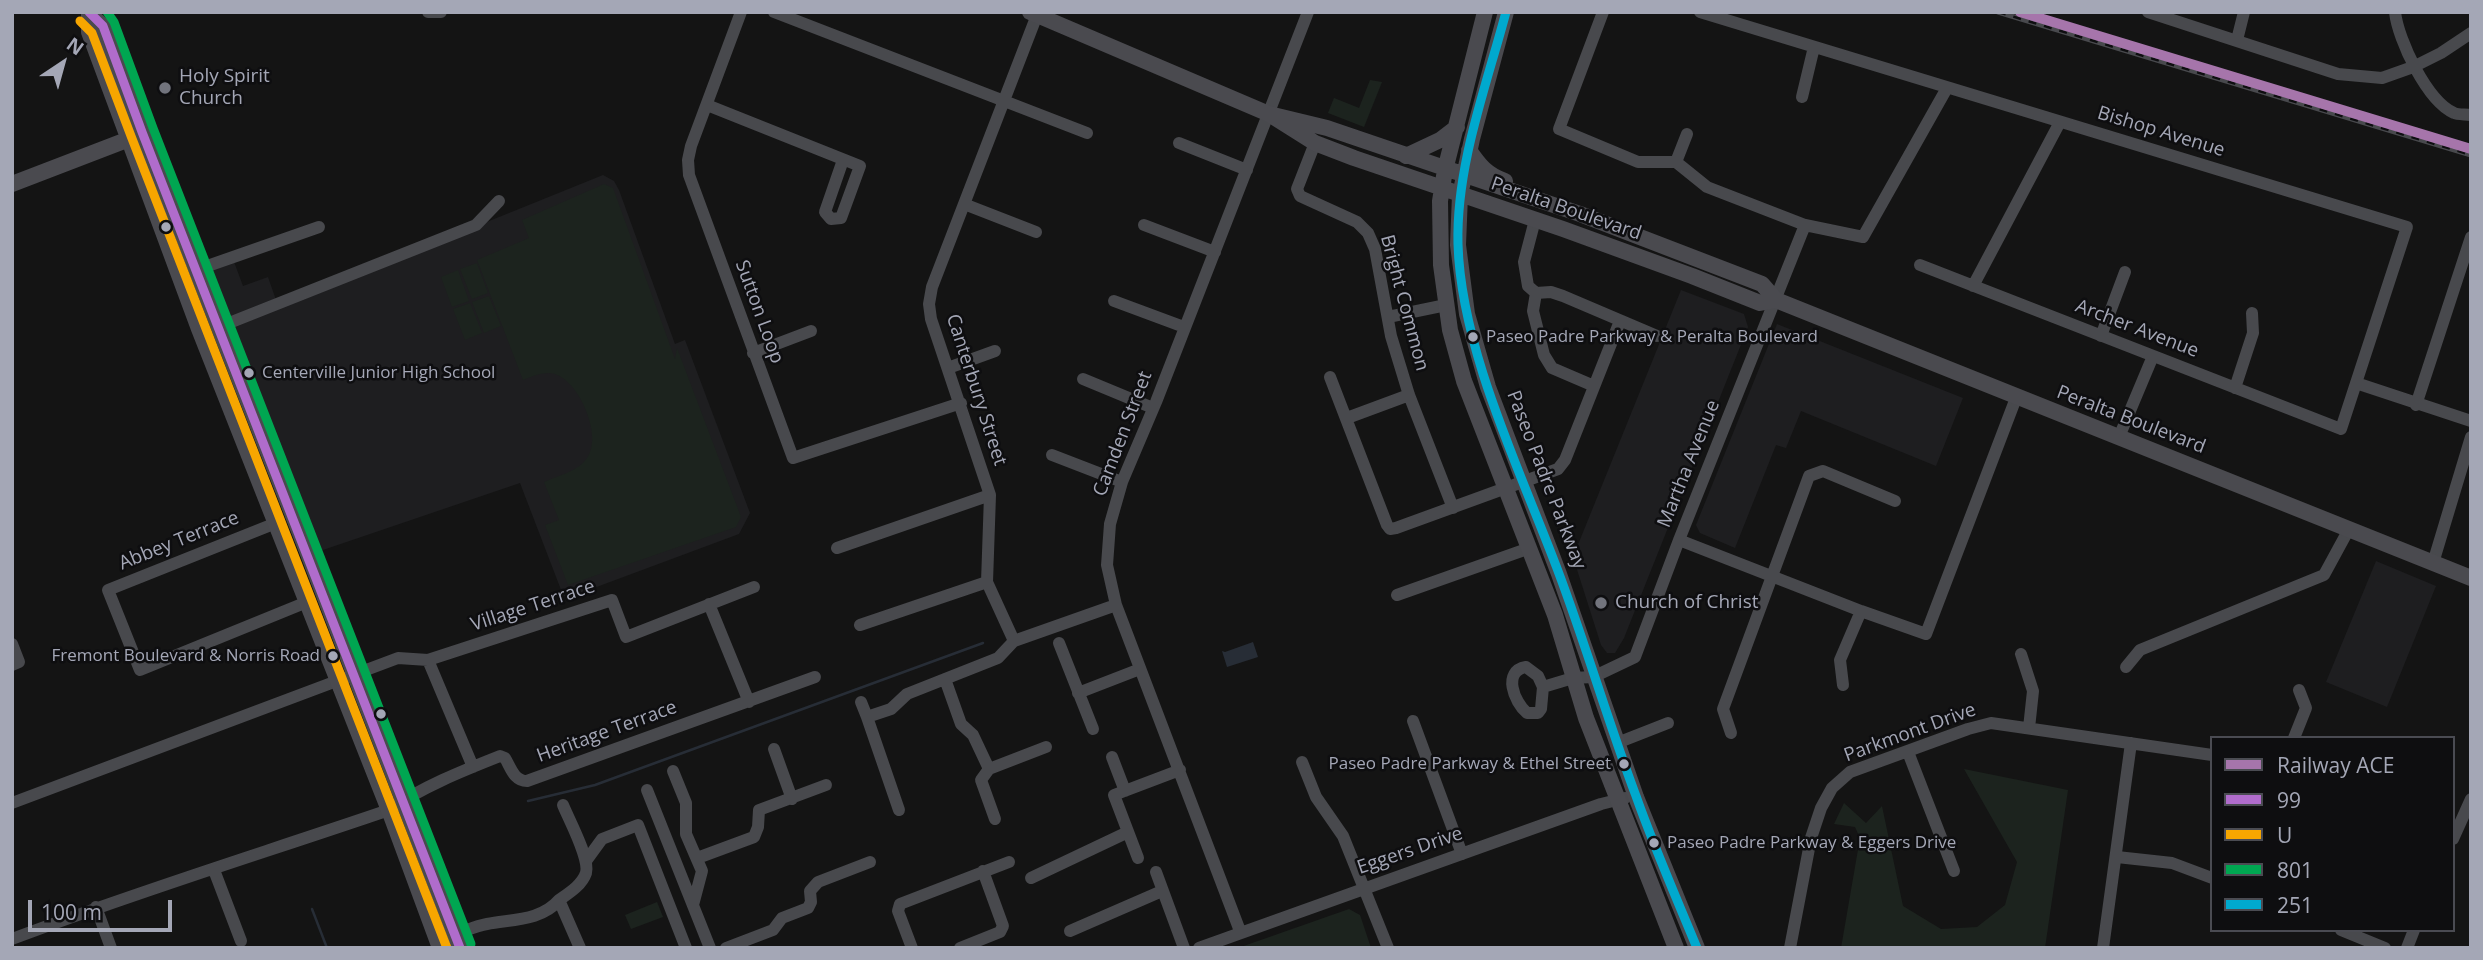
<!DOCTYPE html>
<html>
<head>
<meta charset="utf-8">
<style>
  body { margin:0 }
  #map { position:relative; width:2483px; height:960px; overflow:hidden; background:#141414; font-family:"Open Sans",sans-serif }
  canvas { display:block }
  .frame { position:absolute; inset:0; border:14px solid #a4a7b6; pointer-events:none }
  .legend { position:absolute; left:2210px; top:736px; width:245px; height:196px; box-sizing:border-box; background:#0e0e10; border:2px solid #4a4b52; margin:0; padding:9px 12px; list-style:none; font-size:21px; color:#a4a7b6 }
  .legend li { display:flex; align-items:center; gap:14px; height:35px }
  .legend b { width:35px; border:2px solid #4a4b52 }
  .north { position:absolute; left:28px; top:28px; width:70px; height:70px; -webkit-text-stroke:5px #0e0e10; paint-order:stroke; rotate:36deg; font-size:19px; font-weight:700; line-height:28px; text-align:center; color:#a4a7b6 }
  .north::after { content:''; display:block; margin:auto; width:24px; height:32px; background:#a4a7b6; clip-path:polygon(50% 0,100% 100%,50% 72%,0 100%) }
  .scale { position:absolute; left:28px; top:900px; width:144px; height:32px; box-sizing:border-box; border:4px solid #a4a7b6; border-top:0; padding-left:9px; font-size:21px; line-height:24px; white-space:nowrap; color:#a4a7b6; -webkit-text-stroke:5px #0e0e10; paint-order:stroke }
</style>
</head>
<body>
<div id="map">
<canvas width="2483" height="960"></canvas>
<div class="frame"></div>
<ul class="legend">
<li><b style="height:9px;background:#a675ab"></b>Railway ACE</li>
<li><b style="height:9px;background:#b06ccc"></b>99</li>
<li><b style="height:9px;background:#f7a600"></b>U</li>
<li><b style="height:9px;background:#00a651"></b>801</li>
<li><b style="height:9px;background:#00a9ce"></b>251</li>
</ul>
<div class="north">N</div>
<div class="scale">100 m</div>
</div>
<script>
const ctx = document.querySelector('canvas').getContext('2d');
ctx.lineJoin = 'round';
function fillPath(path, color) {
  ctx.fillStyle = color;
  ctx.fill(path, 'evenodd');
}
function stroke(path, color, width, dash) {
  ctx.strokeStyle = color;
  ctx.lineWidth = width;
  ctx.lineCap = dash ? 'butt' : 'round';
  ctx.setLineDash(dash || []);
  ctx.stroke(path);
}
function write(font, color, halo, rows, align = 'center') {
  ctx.font = font + ' "Open Sans",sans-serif';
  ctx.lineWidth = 5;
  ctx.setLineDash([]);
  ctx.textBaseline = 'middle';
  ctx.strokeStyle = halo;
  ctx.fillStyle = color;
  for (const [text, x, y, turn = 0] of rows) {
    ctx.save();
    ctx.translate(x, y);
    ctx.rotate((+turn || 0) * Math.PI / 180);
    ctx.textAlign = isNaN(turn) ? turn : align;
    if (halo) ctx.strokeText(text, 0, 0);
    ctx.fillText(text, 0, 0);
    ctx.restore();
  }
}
const built = new Path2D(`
  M603 175 614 181 619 190 675 344 685 340 750 513 739 534 567 598 563 595 520 483 320 551 232 325Z
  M233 259 243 286 268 277 276 300 230 319 210 267Z
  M1681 290 1744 314 1748 327 1624 638 1615 653H1607L1601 645 1573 557Z
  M1777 324 1963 398 1936 466 1801 411 1786 448 1776 445 1735 548 1700 533 1696 525Z
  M2376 561 2436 586 2387 707 2326 682Z`);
const green = new Path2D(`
  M1370 80 1382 82 1364 127 1328 113 1334 98 1359 108Z
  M604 184 613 188 675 359 677 348 741 517 736 527 568 585 545 525 559 520 544 482C557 476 579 471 587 458 603 437 580 382 555 374 544 371 534 376 523 380L477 260 529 238 522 220Z
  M477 263 488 293 472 299 460 269Z
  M458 270 469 301 452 307 441 277Z
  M489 296 501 326 484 333 472 302Z
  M470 303 482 333 465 340 453 309Z
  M1964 769 2068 790 2045 948H1841L1860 838 1855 827 1834 824 1844 803 1866 823 1882 806 1903 906 1941 929 1977 927 2005 905 2017 862Z
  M657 902 663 917 631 929 625 915Z
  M1349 909 1360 915 1371 948H1238Z`);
const water = new Path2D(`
  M1253 642 1258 657 1227 667 1222 651 1225 652Z`);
const stream = new Path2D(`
  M528 801 595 785 983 643
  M312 909 327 948`);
const minor = new Path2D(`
  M428 12H441
  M741 12 691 146 688 160 689 175 793 458 961 403
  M774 12 1087 133
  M1603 12 1559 129 1638 162H1676L1707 187 1805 225 1863 237 1947 88
  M1700 12 2407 227 2341 429 1920 265
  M2148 12 2338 74 2382 78 2413 67 2441 53 2471 33
  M2395 12C2398 40 2427 101 2454 113 2458 115 2466 114 2471 115
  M2237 40 2244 12
  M1802 97 1814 47
  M707 105 860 166 841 218 831 219 825 212 843 160
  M1179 143 1247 170
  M1315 143 1297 189 1300 196 1357 222 1368 233 1375 249 1391 336 1409 395 1453 508
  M1676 162 1687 134
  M964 204 1036 232
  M1535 220 1524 262 1528 286 1536 293
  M1144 225 1215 252
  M196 270 319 227
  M1973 286 2060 122
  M1536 293 1551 292 1563 296 1657 336
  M1536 293 1533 311 1544 355 1552 368 1594 386
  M1114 301 1184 327
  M1388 317 1446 305
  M219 327 476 225 499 201
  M2101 336 2125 272
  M753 353 811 331
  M948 368 995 351
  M1330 377 1387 525 1390 529 1396 528 1558 469 1565 460 1620 321
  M1083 379 1153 408
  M2356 383 2471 421
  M2235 388 2253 333 2252 313
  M2416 405 2471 237
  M1347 418 1409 395
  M2119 437 2153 356
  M1052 455 1122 482
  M276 523 108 590 140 670 307 602
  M1679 540 1861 611 1926 634 2016 398
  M837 548 990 495
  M2433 563 2471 437
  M1397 595 1527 549
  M709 604 749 702
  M860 625 987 582
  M1014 641 987 582 990 495 931 319 929 304 932 287 1037 15
  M1059 643 1093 729
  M12 644 19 662 12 665
  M2021 654 2033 691 2029 728
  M428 660 473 767
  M2126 667 2140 650 2324 575 2349 529
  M945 679 961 724 973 735 989 769 981 780 995 819
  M1843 685 1840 660 1861 611
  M1543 687 1541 709 1538 713H1527C1514 702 1502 671 1526 667L1538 676 1543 687 1573 678 1593 677 1635 657 1679 540 1805 225
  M1078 693 1140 669
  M861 702 867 717
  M1413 721 1462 854
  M1731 733 1723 709 1809 476 1823 471 1895 501
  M2294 738 2306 708 2299 690
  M1617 743 1668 723
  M774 749 792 799
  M1908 752 1954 871
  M1112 757 1125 791
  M1302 762 1316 797 1343 836 1388 948
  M989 769 1046 747
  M673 771 686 803V834L702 871 693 905
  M647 790 710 948
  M12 803 398 658 428 660 612 600 626 637 754 587
  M563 805C569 820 590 858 586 873 582 885 569 893 559 900L580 948
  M899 810 867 717 891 709 907 694 998 658 1014 641 1116 605
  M2453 839 2471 799
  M2117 857 2172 863 2212 878
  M1138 858 1114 795 1180 770
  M586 861 602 839 638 825 686 948
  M698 862 700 857 754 837 758 827 759 810 826 785
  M214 870 241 941
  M1156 872 1184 948
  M1031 878 1128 832
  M96 907 111 948
  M2341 930 2385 948
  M1070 931 1162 891
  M1240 931 1116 605 1107 565 1110 524 1122 482 1156 402 1308 12
  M455 934C465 931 476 926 487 924 512 919 541 921 559 900
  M12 939C136 892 263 853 389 810 422 787 462 771 500 756L505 758C511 768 514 781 527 781L815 677
  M726 948 773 930 782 918 808 908 811 902 810 891 818 882 870 862
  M912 948 898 911 900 904 1009 862
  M960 948 1000 932 1003 926 983 871
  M1199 948 1601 804 1625 798
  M1790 948 1811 838 1821 808 1832 788 1850 772 1968 729 1991 723 2212 755
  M2103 948 2131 743
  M2407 948 2414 930`);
const major = new Path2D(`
  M89 12V32L199 329 389 810 440 948
  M1030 12 1269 114 1315 143 1354 158 1563 229 1692 276 1760 303 1776 300
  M1485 12 1445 170 1440 201 1441 265 1450 330 1464 381 1555 615 1586 718 1676 948
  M1506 12 1472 139 1460 195 1458 245 1467 314 1488 387 1559 574 1636 797 1697 948
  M89 13 103 26 142 132 307 551 460 948
  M1269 114 1327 128 1580 214 1762 284 1776 300 2471 578
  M1469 150C1479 165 1487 175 1505 181
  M1406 156 1440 140 1457 127
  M12 184 137 136`);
const rail = new Path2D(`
  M1998 12 2471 155`);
const bus1 = new Path2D(`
  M89 12 103 26 142 132 460 948`);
const bus2 = new Path2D(`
  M80 21 92 33 131 136 447 948`);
const bus3 = new Path2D(`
  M107 12 114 22 153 128 471 944`);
const bus4 = new Path2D(`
  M1506 12C1486 87 1456 166 1458 244 1461 350 1521 472 1558 571 1586 645 1608 722 1636 796 1654 847 1676 897 1697 948`);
const rail1 = new Path2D(`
  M2020 12 2471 149`);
const markers = [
  [165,88,7,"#72747d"],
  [166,227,6,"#a4a7b6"],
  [1473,337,6,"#a4a7b6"],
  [249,373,6,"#a4a7b6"],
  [1601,603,7,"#72747d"],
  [333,656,6,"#a4a7b6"],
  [381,714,6,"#a4a7b6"],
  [1624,764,6,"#a4a7b6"],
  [1654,843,6,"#a4a7b6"]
];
const busNames = [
  ["Paseo Padre Parkway & Peralta Boulevard",1486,337],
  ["Centerville Junior High School",262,373],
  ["Fremont Boulevard & Norris Road",320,656,"right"],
  ["Paseo Padre Parkway & Ethel Street",1611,764,"right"],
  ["Paseo Padre Parkway & Eggers Drive",1667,843]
];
const poiNames = [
  ["Holy Spirit",179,77],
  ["Church",179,99],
  ["Church of Christ",1615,603]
];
const streetNames = [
  ["Bishop Avenue",2161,132,17],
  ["Peralta Boulevard",1566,209,19],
  ["Bright Common",1404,303,75],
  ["Sutton Loop",759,312,70],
  ["Archer Avenue",2137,329,21],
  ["Canterbury Street",976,390,72],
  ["Peralta Boulevard",2131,420,21],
  ["Camden Street",1123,434,-69],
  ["Martha Avenue",1689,464,-68],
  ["Paseo Padre Parkway",1546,480,69],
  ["Abbey Terrace",179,541,-22],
  ["Village Terrace",533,606,-18],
  ["Heritage Terrace",607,732,-20],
  ["Parkmont Drive",1910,733,-20],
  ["Eggers Drive",1410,851,-19]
];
fillPath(built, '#1e1e20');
fillPath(green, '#1c231e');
fillPath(water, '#272d36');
stroke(stream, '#272d36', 2.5);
stroke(minor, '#48494d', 12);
stroke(major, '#4a4a4f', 16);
stroke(rail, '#48494d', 5);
stroke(rail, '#0e0e10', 2.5, [8]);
stroke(bus1, '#b06ccc', 9);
stroke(bus2, '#f7a600', 9);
stroke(bus3, '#00a651', 9);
stroke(bus4, '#00a9ce', 9);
stroke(rail1, '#a675ab', 10);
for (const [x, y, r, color] of markers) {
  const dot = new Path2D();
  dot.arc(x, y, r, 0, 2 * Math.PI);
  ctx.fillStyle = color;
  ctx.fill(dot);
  stroke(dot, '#0e0e10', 2.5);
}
write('17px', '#a4a7b6', '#0e0e10', busNames, 'left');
write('19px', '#a4a7b6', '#0e0e10', poiNames, 'left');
write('19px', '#a4a7b6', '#0e0e10', streetNames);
</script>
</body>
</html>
